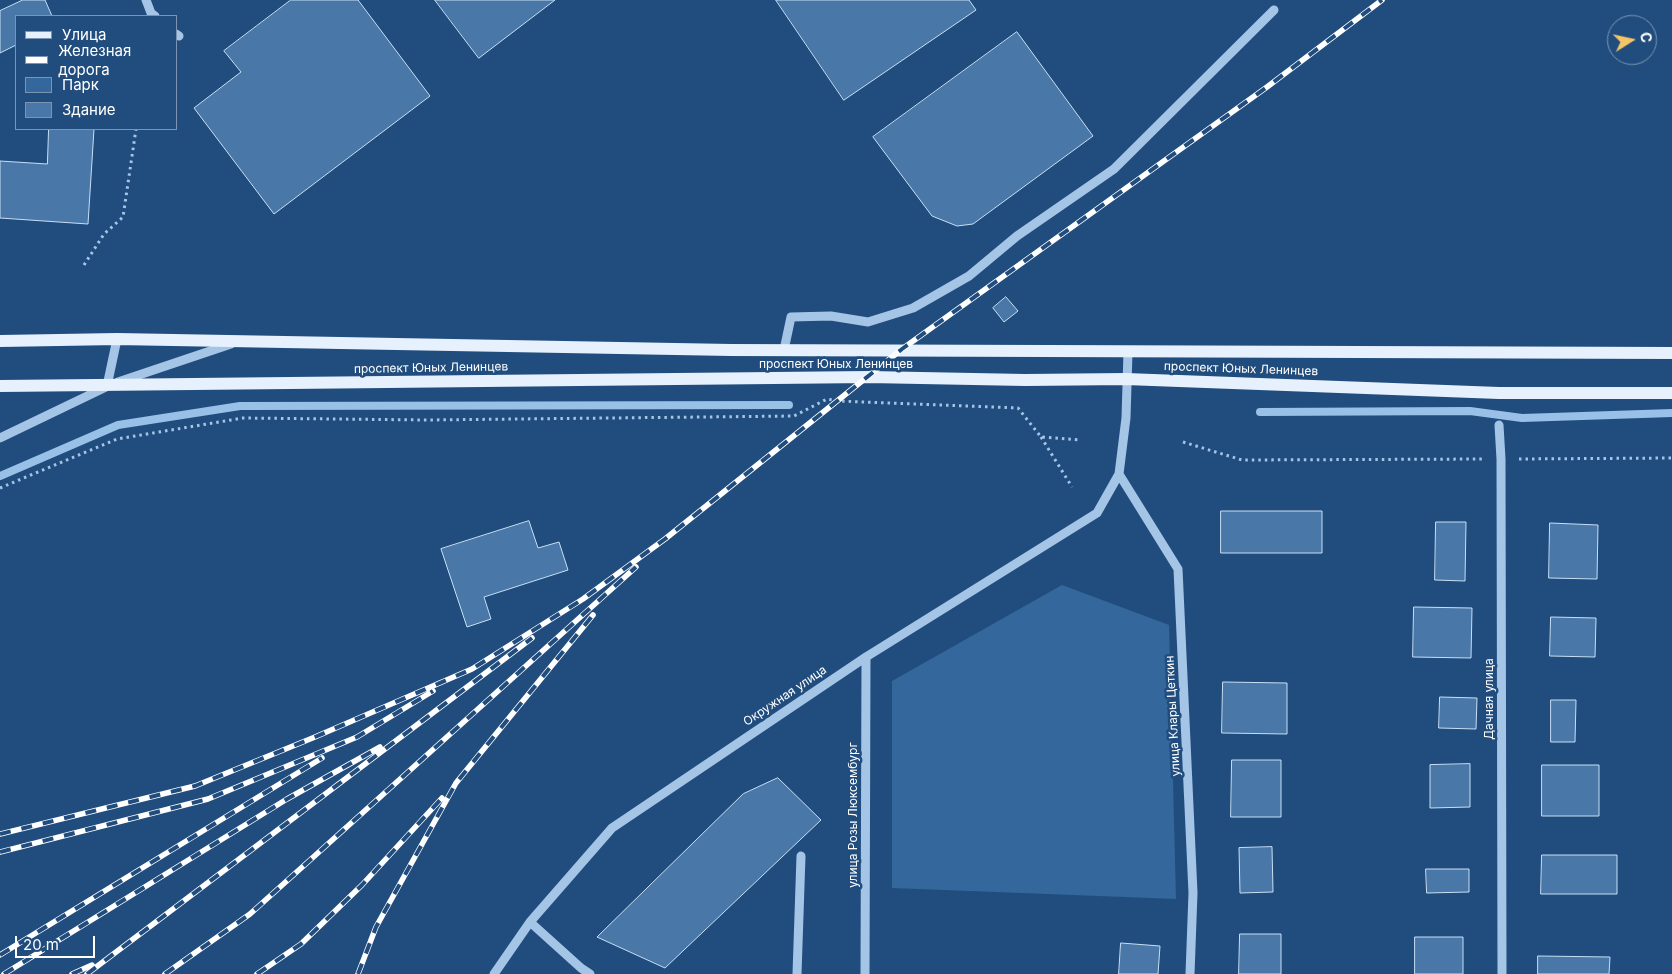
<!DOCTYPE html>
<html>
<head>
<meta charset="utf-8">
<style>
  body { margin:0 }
  #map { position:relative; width:1672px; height:974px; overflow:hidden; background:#214d7e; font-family:Inter,sans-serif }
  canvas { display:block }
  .legend { position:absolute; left:15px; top:15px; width:162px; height:115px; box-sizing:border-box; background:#214d7e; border:1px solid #7a94b2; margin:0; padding:6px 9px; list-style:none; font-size:15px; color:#fff }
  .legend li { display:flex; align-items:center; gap:10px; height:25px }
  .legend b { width:25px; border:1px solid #7a94b2 }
  .north { position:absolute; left:1607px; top:15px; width:50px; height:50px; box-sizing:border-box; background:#214d7e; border:1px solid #7a94b2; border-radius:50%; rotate:80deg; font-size:14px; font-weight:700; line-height:20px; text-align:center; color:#fff }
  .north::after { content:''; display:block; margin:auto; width:18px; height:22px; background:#f4c566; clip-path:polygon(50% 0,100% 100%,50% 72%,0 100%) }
  .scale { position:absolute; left:15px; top:936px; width:80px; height:22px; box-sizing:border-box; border:2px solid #fff; border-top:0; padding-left:6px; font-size:15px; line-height:18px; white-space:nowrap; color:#fff; -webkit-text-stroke:4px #214d7e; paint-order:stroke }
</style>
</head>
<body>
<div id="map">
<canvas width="1672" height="974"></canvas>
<ul class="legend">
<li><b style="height:6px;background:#e7f0fd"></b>Улица</li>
<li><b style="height:6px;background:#fff"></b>Железная дорога</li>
<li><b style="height:14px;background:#34679c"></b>Парк</li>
<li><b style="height:14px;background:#4977a7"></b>Здание</li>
</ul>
<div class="north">С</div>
<div class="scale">20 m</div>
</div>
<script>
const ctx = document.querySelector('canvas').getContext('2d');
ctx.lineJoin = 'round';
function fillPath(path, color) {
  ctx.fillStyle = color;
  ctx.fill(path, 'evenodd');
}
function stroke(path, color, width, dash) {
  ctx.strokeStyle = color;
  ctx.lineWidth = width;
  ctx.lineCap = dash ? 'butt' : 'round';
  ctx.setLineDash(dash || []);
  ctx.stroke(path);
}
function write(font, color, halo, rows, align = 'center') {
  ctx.font = font + ' Inter,sans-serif';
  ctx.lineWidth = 5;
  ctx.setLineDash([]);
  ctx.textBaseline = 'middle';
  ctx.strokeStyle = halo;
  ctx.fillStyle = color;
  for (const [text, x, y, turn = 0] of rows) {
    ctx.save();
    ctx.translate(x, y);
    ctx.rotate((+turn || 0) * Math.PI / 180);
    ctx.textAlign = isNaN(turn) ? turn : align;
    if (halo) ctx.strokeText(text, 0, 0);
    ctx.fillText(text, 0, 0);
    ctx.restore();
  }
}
const green = new Path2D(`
  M1062 585 1169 625 1176 899 892 888V681Z`);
const stream = new Path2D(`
  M1260 412 1470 411 1522 418 1672 413
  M0 476 118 425 240 406 789 405`);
const building = new Path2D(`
  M23 0H45L52 16H16V45L0 53V11Z
  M291 0H358L430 96 274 214 194 108 241 72 224 51Z
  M435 0H555L479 58Z
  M776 0H969L976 10 844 100Z
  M1017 32 1093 136 973 224 957 226 932 216 873 137Z
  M49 129H94L88 224 0 218V161L47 164Z
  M1006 297 1018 311 1004 322 993 308Z
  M1221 511H1322V553H1221Z
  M529 521 538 548 559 542 568 570 484 597 491 619 467 627 441 549Z
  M1436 522H1466L1465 581 1435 580Z
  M1550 523 1598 525 1597 579 1549 578Z
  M1414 607 1472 608 1471 658 1413 657Z
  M1551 617 1596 618 1595 657 1550 656Z
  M1223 682 1287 683V734L1222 733Z
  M1440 697 1477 698 1476 729 1439 728Z
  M1551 700H1576L1575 742H1551Z
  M1232 760H1281V817H1231Z
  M1470 764V807L1430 808V765Z
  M1542 765H1599V816H1542Z
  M778 778 821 820 665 968 597 937 743 794Z
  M1272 847 1273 892 1240 893 1239 848Z
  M1542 855H1617V894H1541Z
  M1426 869H1469V892L1427 893Z
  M1240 934H1281V974H1239Z
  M1415 937H1463V974H1415Z
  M1121 943 1160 946 1158 974H1119Z
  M1538 956 1610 957 1609 974H1538Z`);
const path = new Path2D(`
  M84 265 104 234 123 217 136 129
  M1041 437 1072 487
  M1183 442 1242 460 1485 459
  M1519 459 1672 458
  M0 488 117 439 243 418 426 420 794 416 827 399 839 401 1018 408 1041 437 1080 440`);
const minor = new Path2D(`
  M146 0 151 13 155 16
  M176 34 179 36
  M784 350 791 317 831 316 868 322 913 308 969 276 1017 236 1114 169 1274 10
  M118 382 231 344
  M107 386 117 339
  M1499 425 1501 459 1502 974
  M0 438 106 387
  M1119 474 1178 569 1193 893 1190 974
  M530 922 581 968 590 974
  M494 974 530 922 612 828 866 657 1097 513 1119 474 1126 418 1128 352
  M797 974 801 856
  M865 974 866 657`);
const major = new Path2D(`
  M0 341 117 339 731 350 1672 353
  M0 386 869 377 1025 380 1126 379 1499 393H1672`);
const rail = new Path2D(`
  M0 834 195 786 315 737 472 669 583 599 665 539 902 349 1267 87 1382 0
  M0 852 208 799 357 737 433 691
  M0 955 322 758
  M4 974 287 799 380 747
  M72 974 92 965
  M87 974 532 638
  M165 974 250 914 636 567
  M257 974 301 944 362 885 442 798
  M358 974 376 927 456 783 593 615`);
const streetNames = [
  ["проспект Юных Ленинцев",836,364],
  ["проспект Юных Ленинцев",431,368,-1],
  ["проспект Юных Ленинцев",1241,369,2],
  ["Окружная улица",785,696,-34],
  ["Дачная улица",1489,699,-90],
  ["улица Клары Цеткин",1173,716,-93],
  ["улица Розы Люксембург",853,815,-90]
];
fillPath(green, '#34679c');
stroke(stream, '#99c1e8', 8);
fillPath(building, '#4977a7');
stroke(building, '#c8dff5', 1);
stroke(path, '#a5c5e7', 3, [2.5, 4]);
stroke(minor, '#a5c5e7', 9);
stroke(major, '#e7f0fd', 12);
stroke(rail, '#fff', 5.5);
stroke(rail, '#214d7e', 4, [11]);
write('12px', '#fff', '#214d7e', streetNames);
</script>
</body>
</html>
